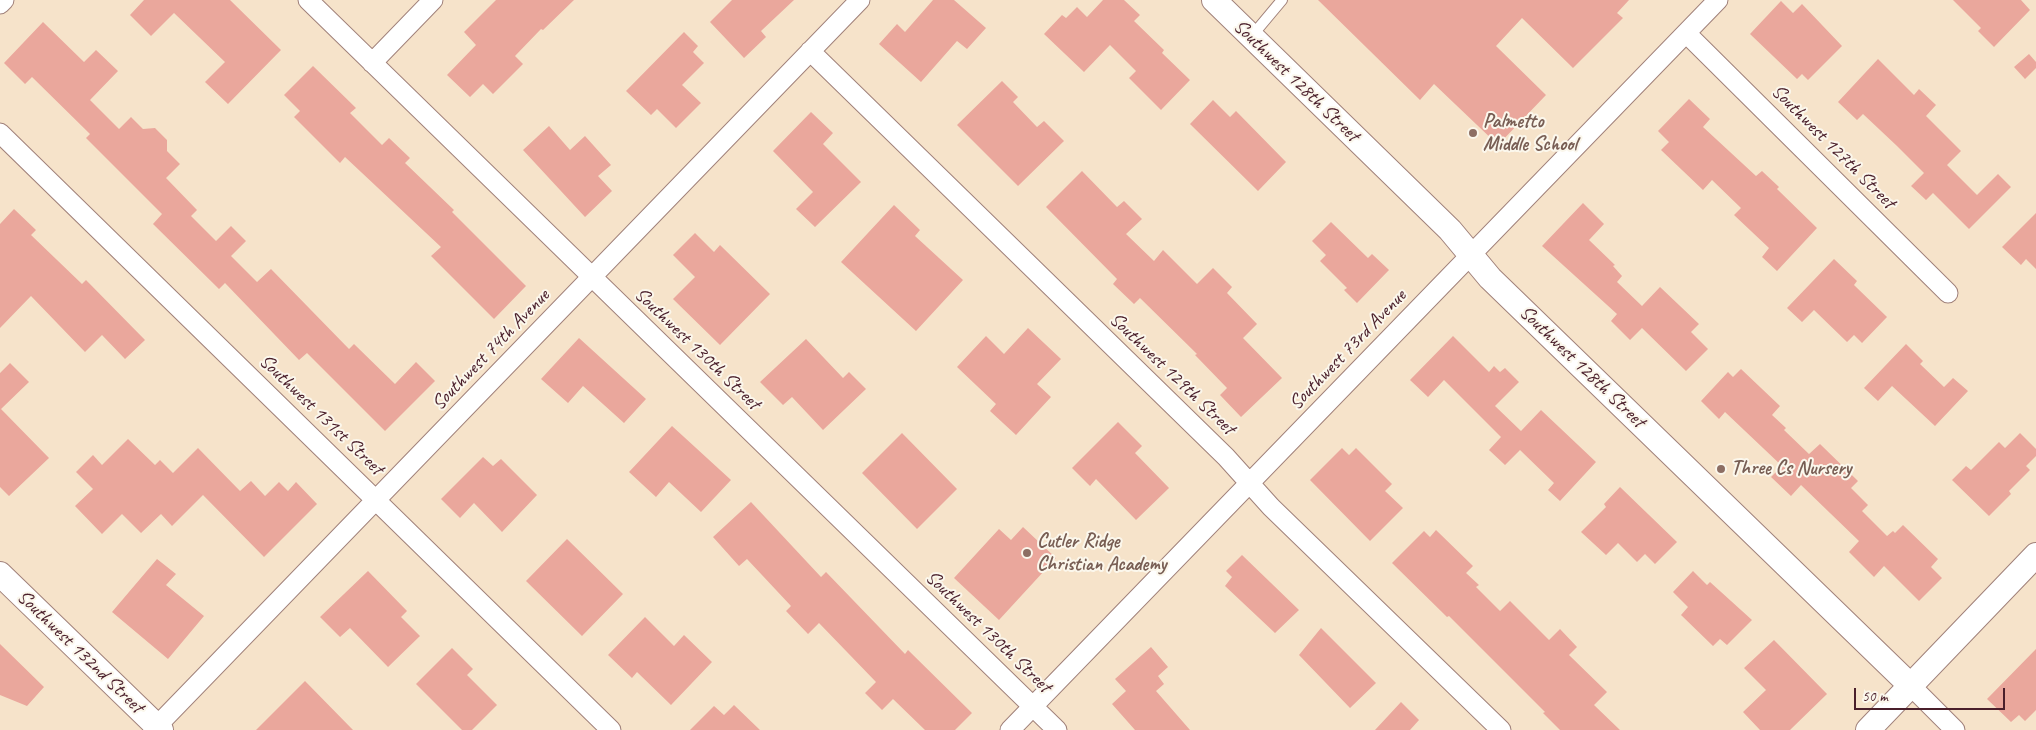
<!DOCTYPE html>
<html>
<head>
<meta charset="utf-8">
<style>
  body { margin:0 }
  #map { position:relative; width:2036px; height:730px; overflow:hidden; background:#f6e3ca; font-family:Caveat,sans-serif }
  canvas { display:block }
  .scale { position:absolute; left:1854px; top:688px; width:151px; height:22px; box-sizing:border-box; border:2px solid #4a1f2b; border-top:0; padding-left:6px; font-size:15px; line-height:18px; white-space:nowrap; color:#4a1f2b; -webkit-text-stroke:4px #fbf7ec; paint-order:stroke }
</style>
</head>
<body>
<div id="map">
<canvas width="2036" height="730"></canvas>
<div class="scale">50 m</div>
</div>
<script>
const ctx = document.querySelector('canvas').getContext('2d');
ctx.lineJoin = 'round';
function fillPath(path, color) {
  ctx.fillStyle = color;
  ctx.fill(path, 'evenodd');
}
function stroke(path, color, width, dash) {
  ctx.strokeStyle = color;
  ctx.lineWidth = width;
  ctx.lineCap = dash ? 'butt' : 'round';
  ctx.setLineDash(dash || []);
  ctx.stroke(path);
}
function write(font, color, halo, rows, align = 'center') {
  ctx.font = font + ' Caveat,sans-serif';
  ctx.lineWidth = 4;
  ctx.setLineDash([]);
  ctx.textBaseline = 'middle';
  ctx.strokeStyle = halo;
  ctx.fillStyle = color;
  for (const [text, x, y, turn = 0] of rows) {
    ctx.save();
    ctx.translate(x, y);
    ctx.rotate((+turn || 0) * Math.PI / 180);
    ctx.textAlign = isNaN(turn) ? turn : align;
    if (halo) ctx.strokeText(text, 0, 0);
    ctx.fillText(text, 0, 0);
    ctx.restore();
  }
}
const building = new Path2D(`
  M144 0H230L281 50 228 104 205 82 225 62 174 13 151 36 130 15Z
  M496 0H574L543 30 541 29 515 56 523 64 493 94 483 84 470 97 447 75 476 45 464 32Z
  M732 0H794L761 31 766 37 744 58 710 22Z
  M933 0H954L986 28 967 49 957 41 921 82 879 44 897 24 905 32Z
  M1103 0H1124L1140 15 1134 21 1164 50 1162 53 1190 80 1161 110 1129 78 1136 71 1110 45 1084 72 1044 34 1062 15 1066 18 1077 7 1087 17Z
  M1318 0H1629L1617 13 1623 18 1573 68 1522 18 1496 46 1546 95 1498 145 1434 84 1420 100Z
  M1953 0H2021L2030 10 1994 47 1978 31 1981 28Z
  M1781 1 1793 13 1802 4 1842 46 1808 80 1802 74 1797 79 1750 34Z
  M43 22 84 62 96 50 118 71 90 100 119 129 131 117 143 129 155 128 167 140V151L180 164 166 178 197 210 191 216 216 241 231 226 246 241 231 256 257 282 271 269 349 349 354 344 395 384 416 362 435 381 385 431 307 353 299 360 225 283 219 289 153 224 162 214 86 138 90 134 32 77 25 84 4 63Z
  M684 32 698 46 693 52 704 63 682 85 701 103 676 128 657 109 651 115 626 91Z
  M2029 54 2036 62V68L2025 79 2014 67Z
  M1878 59 1914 95 1919 89 1936 105 1926 116 1961 151 1947 165 1977 195 1998 174 2011 187 1969 229 1933 193 1926 200 1911 186 1924 173 1897 146 1863 114 1857 120 1838 102Z
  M313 66 356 108 350 113 382 145 389 138 410 158 405 163 454 210 452 212 526 286 494 319 431 256 441 247 345 157 340 163 294 117 300 111 284 95Z
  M1002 81 1018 97 1013 102 1037 127 1044 121 1064 141 1018 186 957 125Z
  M1689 99 1710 119 1703 127 1756 176 1762 171 1779 187 1777 189 1817 228 1777 271 1762 257 1769 248 1734 215 1741 208 1712 180 1703 190 1661 150 1669 142 1658 131Z
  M1213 100 1230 117 1236 111 1286 162 1258 191 1190 124Z
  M811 112 833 133 823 144 861 182 815 227 796 209 813 192 773 151Z
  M549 126 570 150 585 136 611 165 598 176 612 191 585 217 523 150Z
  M1082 171 1117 207 1124 201 1142 219 1126 234 1154 261 1163 250 1197 284 1213 268 1232 287 1227 293 1257 324 1243 338 1282 378 1241 417 1220 395 1227 388 1195 355 1197 354 1140 298 1134 304 1113 284 1117 279 1046 207Z
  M1583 203 1604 224 1589 240 1615 265 1613 266 1622 276 1617 282 1642 306 1660 287 1699 324 1691 332 1708 349 1686 371 1642 328 1630 340 1611 321 1617 314 1542 246Z
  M894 205 920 230 915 236 963 280 916 331 841 262Z
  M14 209 36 230 31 235 82 284 86 280 145 340 125 359 102 335 85 352 31 296 0 328V224Z
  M2036 213V269L2026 259 2021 265 2002 247Z
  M1331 222 1368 258 1372 254 1389 270 1357 303 1344 290 1347 288 1320 261 1326 255 1312 241Z
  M695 233 714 252 720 245 770 294 720 345 673 299 695 277 673 255Z
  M1834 259 1857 281 1854 285 1887 317 1862 343 1854 335 1847 342 1814 310 1802 322 1787 308Z
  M1028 328 1061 359 1037 384 1051 397 1016 435 990 411 996 404 957 367 986 336 1004 354Z
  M1453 336 1489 372 1494 366 1500 372 1505 368 1519 382 1495 406 1521 431 1541 410 1596 462 1560 501 1548 490 1554 483 1520 450 1505 465 1489 450 1501 437 1444 380 1428 397 1410 380Z
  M579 338 646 399 624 423 583 386 568 403 541 379Z
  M806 339 843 378 849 372 866 389 823 430 792 397 783 405 760 382Z
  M1906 344 1923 361 1920 364 1944 387 1953 378 1968 391 1935 426 1892 386 1878 401 1864 388Z
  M10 363 29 382 1 409 49 458 9 496 0 487V373Z
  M1741 369 1780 406 1772 415 1786 428 1784 430 1809 454 1820 444 1858 481 1851 488 1868 505 1862 511 1887 536 1893 531 1895 533 1903 525 1938 559 1931 567 1942 578 1919 601 1884 566 1874 577 1849 552 1859 541 1801 485 1791 496 1771 477 1782 466 1725 412 1719 419 1701 401 1728 372 1733 377Z
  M1118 422 1142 446 1135 453 1169 488 1136 520 1096 479 1090 486 1072 468Z
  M672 426 731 480 701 512 669 482 656 497 629 472Z
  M902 433 957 489 917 529 862 473Z
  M2020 433 2036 449V456L2026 466 2030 470 2009 491 2011 494 1989 516 1952 480 1966 466 1971 470 1999 442 2005 448Z
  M128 439 155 465 160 460 173 473 198 448 240 491 251 481 265 496 279 482 288 491 296 482 317 504 264 557 203 495 172 526 161 514 141 533 122 514 102 534 75 506 93 489 76 472 93 455 102 465Z
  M1342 448 1349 455 1356 448 1392 484 1385 491 1403 508 1370 541 1310 480Z
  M483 457 493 466 501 459 537 495 502 532 474 503 460 518 441 499Z
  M1620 487 1677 542 1655 564 1645 554 1637 562 1618 543 1606 555 1581 532 1606 507 1604 504Z
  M751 502 821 577 826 572 905 654 908 650 972 713 955 730H925L893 699 882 710 865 693 876 682 819 623 808 634 786 611 791 606 747 559 739 566 713 537Z
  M1023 527 1056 558 999 620 954 578 999 529 1011 540Z
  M1436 530 1473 566 1466 573 1479 585 1476 587 1500 611 1510 601 1549 640 1560 629 1577 647 1569 655 1607 692 1594 705 1620 730H1560L1543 713 1545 712 1449 616 1447 617 1392 563 1424 531 1430 537Z
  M567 539 623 594 582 636 526 581Z
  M1242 555 1299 610 1275 633 1225 586 1232 577 1226 571Z
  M157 559 176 574 166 585 204 616 168 659 112 612Z
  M368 571 407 611 401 617 420 636 388 667 350 628 340 637 320 617Z
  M1693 571 1707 585 1710 582 1752 620 1727 645 1720 639 1713 646 1681 615 1688 607 1673 592Z
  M645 617 674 646 684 635 712 662 671 705 637 672 632 678 608 655Z
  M1321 628 1376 683 1350 708 1299 655Z
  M1774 640 1827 694 1790 730H1760L1743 712 1766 690 1744 668Z
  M0 644 44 687 27 706 0 695Z
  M1151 647 1168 667 1158 676 1164 684 1156 691 1190 730H1135L1112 704 1126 691 1115 679Z
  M452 648 473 669 467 675 497 705 472 730H462L416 684Z
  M2036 649V710L2025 721 2019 715 2011 722 1987 699Z
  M305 681 353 730H256Z
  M1401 702 1419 720 1410 730H1375Z
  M734 705 760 730H690L714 706 724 715Z`);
const service = new Path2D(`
  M1251 37 1282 0`);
const minor = new Path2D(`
  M308 0 1057 730
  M0 4 4 0
  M1686 33 1948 293
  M810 51 1226 457 1271 507 1501 730
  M372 63 433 0
  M0 133 611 730
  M1911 686 1955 730
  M153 730 860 0
  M1010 730 1718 0`);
const tertiary = new Path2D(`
  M1214 0 1450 230 1490 278 1911 686
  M0 574 161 730
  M1868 730 2036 555`);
const markers = [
  [1473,133,5,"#8d6e63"],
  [1721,469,5,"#8d6e63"],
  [1027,553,5,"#8d6e63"]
];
const streetNames = [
  ["Southwest 128th Street",1296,81,44],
  ["Southwest 127th Street",1833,147,45],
  ["Southwest 130th Street",697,349,44],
  ["Southwest 74th Avenue",491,350,-46],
  ["Southwest 73rd Avenue",1348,350,-46],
  ["Southwest 128th Street",1582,367,44],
  ["Southwest 129th Street",1172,374,44],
  ["Southwest 131st Street",321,415,44],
  ["Southwest 130th Street",988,632,44],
  ["Southwest 132nd Street",80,652,44]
];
const educationNames = [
  ["Palmetto",1483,122],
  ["Middle School",1483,145],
  ["Three Cs Nursery",1731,469],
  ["Cutler Ridge",1037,542],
  ["Christian Academy",1037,565]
];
fillPath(building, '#eaa79c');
stroke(service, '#a0817a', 12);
stroke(minor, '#a0817a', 21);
stroke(tertiary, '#a0817a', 26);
stroke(service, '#fff', 10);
stroke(minor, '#fff', 19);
stroke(tertiary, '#fff', 24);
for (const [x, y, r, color] of markers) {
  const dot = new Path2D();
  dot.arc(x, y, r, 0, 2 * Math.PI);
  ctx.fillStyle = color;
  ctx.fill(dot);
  stroke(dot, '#fbf7ec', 2);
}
write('20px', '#4a1f2b', '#fbf7ec', streetNames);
write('bold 20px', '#785e54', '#fbf7ec', educationNames, 'left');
</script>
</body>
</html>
